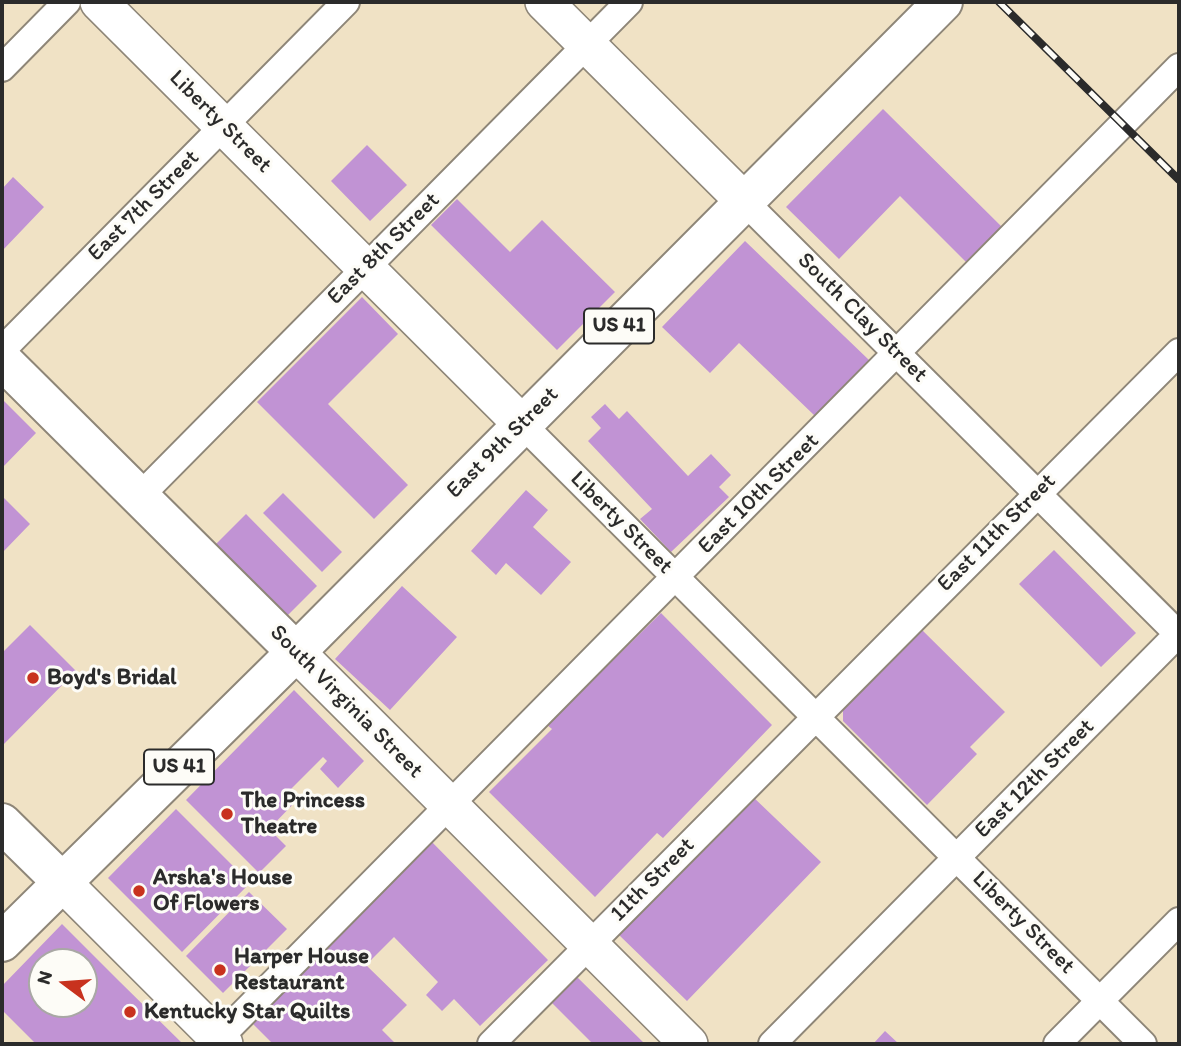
<!DOCTYPE html>
<html>
<head>
<meta charset="utf-8">
<style>
  body { margin:0 }
  #map { position:relative; width:1181px; height:1046px; overflow:hidden; background:#f0e2c5; font-family:Itim,sans-serif }
  canvas { display:block }
  .frame { position:absolute; inset:0; border:4px solid #2b2b2b; pointer-events:none }
  .north { position:absolute; left:28px; top:948px; width:70px; height:70px; box-sizing:border-box; background:#fdfcf7; border:2px solid #a9a8a5; border-radius:50%; rotate:286deg; font-size:19px; font-weight:700; line-height:28px; text-align:center; color:#2b2b2b }
  .north::after { content:''; display:block; margin:auto; width:24px; height:32px; background:#c8321e; clip-path:polygon(50% 0,100% 100%,50% 72%,0 100%) }
</style>
</head>
<body>
<div id="map">
<canvas width="1181" height="1046"></canvas>
<div class="frame"></div>
<div class="north">N</div>
</div>
<script>
const ctx = document.querySelector('canvas').getContext('2d');
ctx.lineJoin = 'round';
function fillPath(path, color) {
  ctx.fillStyle = color;
  ctx.fill(path, 'evenodd');
}
function stroke(path, color, width, dash) {
  ctx.strokeStyle = color;
  ctx.lineWidth = width;
  ctx.lineCap = dash ? 'butt' : 'round';
  ctx.setLineDash(dash || []);
  ctx.stroke(path);
}
function write(font, color, halo, rows, align = 'center') {
  ctx.font = font + ' Itim,sans-serif';
  ctx.lineWidth = 6;
  ctx.setLineDash([]);
  ctx.textBaseline = 'middle';
  ctx.strokeStyle = halo;
  ctx.fillStyle = color;
  for (const [text, x, y, turn = 0] of rows) {
    ctx.save();
    ctx.translate(x, y);
    ctx.rotate((+turn || 0) * Math.PI / 180);
    ctx.textAlign = isNaN(turn) ? turn : align;
    if (halo) ctx.strokeText(text, 0, 0);
    ctx.fillText(text, 0, 0);
    ctx.restore();
  }
}
const building = new Path2D(`
  M883 109 1003 228 968 264 900 196 839 259 786 207Z
  M367 145 407 185 370 221 331 181Z
  M13 177 44 207 2 251V189Z
  M457 199 510 252 542 220 615 292 557 350 431 225Z
  M745 241 869 360 815 416 739 343 710 373 662 327Z
  M362 297 398 334 328 404 408 485 374 519 257 402Z
  M2 399 36 433 2 468Z
  M605 404 619 419 627 411 688 476 711 454 731 475 719 487 729 497 671 552 640 519 652 509 588 441 601 428 591 417Z
  M526 490 548 510 533 527 571 562 541 595 506 563 496 575 471 551Z
  M283 493 342 552 322 572 263 513Z
  M2 496 30 524 2 553Z
  M246 514 317 586 283 620 212 548Z
  M1054 550 1136 633 1101 667 1019 584Z
  M402 586 457 637 390 710 335 659Z
  M661 613 772 725 663 838 657 833 595 897 489 792 552 729 547 725Z
  M30 625 76 671 2 746V653Z
  M920 628 1005 712 970 747 977 754 927 805 843 721V707Z
  M294 690 364 761 338 788 320 769 327 761 323 757 291 789 299 798 269 829 286 846 259 873 186 800Z
  M751 795 821 862 687 1001 618 934Z
  M176 809 250 883 182 952 108 878Z
  M429 839 548 960 480 1026 454 999 442 1011 426 995 438 982 394 937 366 965 407 1005 382 1030 396 1044H273L247 1018Z
  M249 892 287 929 223 993 186 956Z
  M62 924 119 981 183 1044H36L2 1010V986ZM42 962H84V1004H42Z
  M576 976 645 1044H593L551 1002Z
  M885 1031 899 1044H873Z`);
const street = new Path2D(`
  M2 68 67 2
  M743 200 1179 635
  M2 350 346 2
  M522 424 1143 1044
  M139 497 629 2
  M213 1044 1179 67
  M491 1044 1179 352
  M772 1044 1179 633
  M1057 1044 1179 921`);
const secondary = new Path2D(`
  M99 2 522 424
  M544 2 743 200
  M296 652 689 1044
  M62 882 224 1044`);
const primary = new Path2D(`
  M2 360 296 652
  M2 823 62 882
  M2 942 296 652 943 2`);
const rail = new Path2D(`
  M999 2 1179 180`);
const markers = [
  [33,678,7,"#c8321e"],
  [227,814,7,"#c8321e"],
  [139,891,7,"#c8321e"],
  [220,970,7,"#c8321e"],
  [130,1012,7,"#c8321e"]
];
const shields = [
  [619,326,70],
  [179,767,70]
];
const shieldNames = [
  ["US 41",619,326],
  ["US 41",179,767]
];
const streetNames = [
  ["Liberty Street",220,122,45],
  ["East 7th Street",144,206,-45],
  ["East 8th Street",384,249,-45],
  ["South Clay Street",862,318,45],
  ["East 9th Street",503,443,-45],
  ["East 10th Street",759,494,-45],
  ["Liberty Street",621,523,45],
  ["East 11th Street",997,533,-45],
  ["South Virginia Street",346,702,45],
  ["East 12th Street",1035,779,-45],
  ["11th Street",653,880,-45],
  ["Liberty Street",1023,923,45]
];
const poiNames = [
  ["Boyd's Bridal",47,678],
  ["The Princess",241,801],
  ["Theatre",241,827],
  ["Arsha's House",153,878],
  ["Of Flowers",153,904],
  ["Harper House",234,957],
  ["Restaurant",234,983],
  ["Kentucky Star Quilts",144,1012]
];
fillPath(building, '#c193d4');
stroke(street, '#8e8678', 30);
stroke(secondary, '#8e8678', 40);
stroke(primary, '#8e8678', 42);
stroke(street, '#fff', 26);
stroke(secondary, '#fff', 37);
stroke(primary, '#fff', 38);
stroke(rail, '#2b2b2b', 8);
stroke(rail, '#fdfcf7', 5, [16]);
for (const [x, y, r, color] of markers) {
  const dot = new Path2D();
  dot.arc(x, y, r, 0, 2 * Math.PI);
  ctx.fillStyle = color;
  ctx.fill(dot);
  stroke(dot, '#fdfcf7', 2.5);
}
for (const [x, y, w] of shields) {
  const box = new Path2D();
  box.roundRect(x - w / 2, y - 17.5, w, 35, 5);
  ctx.fillStyle = '#fdfcf7';
  ctx.fill(box);
  stroke(box, '#2b2b2b', 2);
}
write('bold 21px', '#2b2b2b', null, shieldNames);
write('23px', '#2b2b2b', '#fdfcf7', streetNames);
write('bold 23px', '#2b2b2b', '#fdfcf7', poiNames, 'left');
</script>
</body>
</html>
